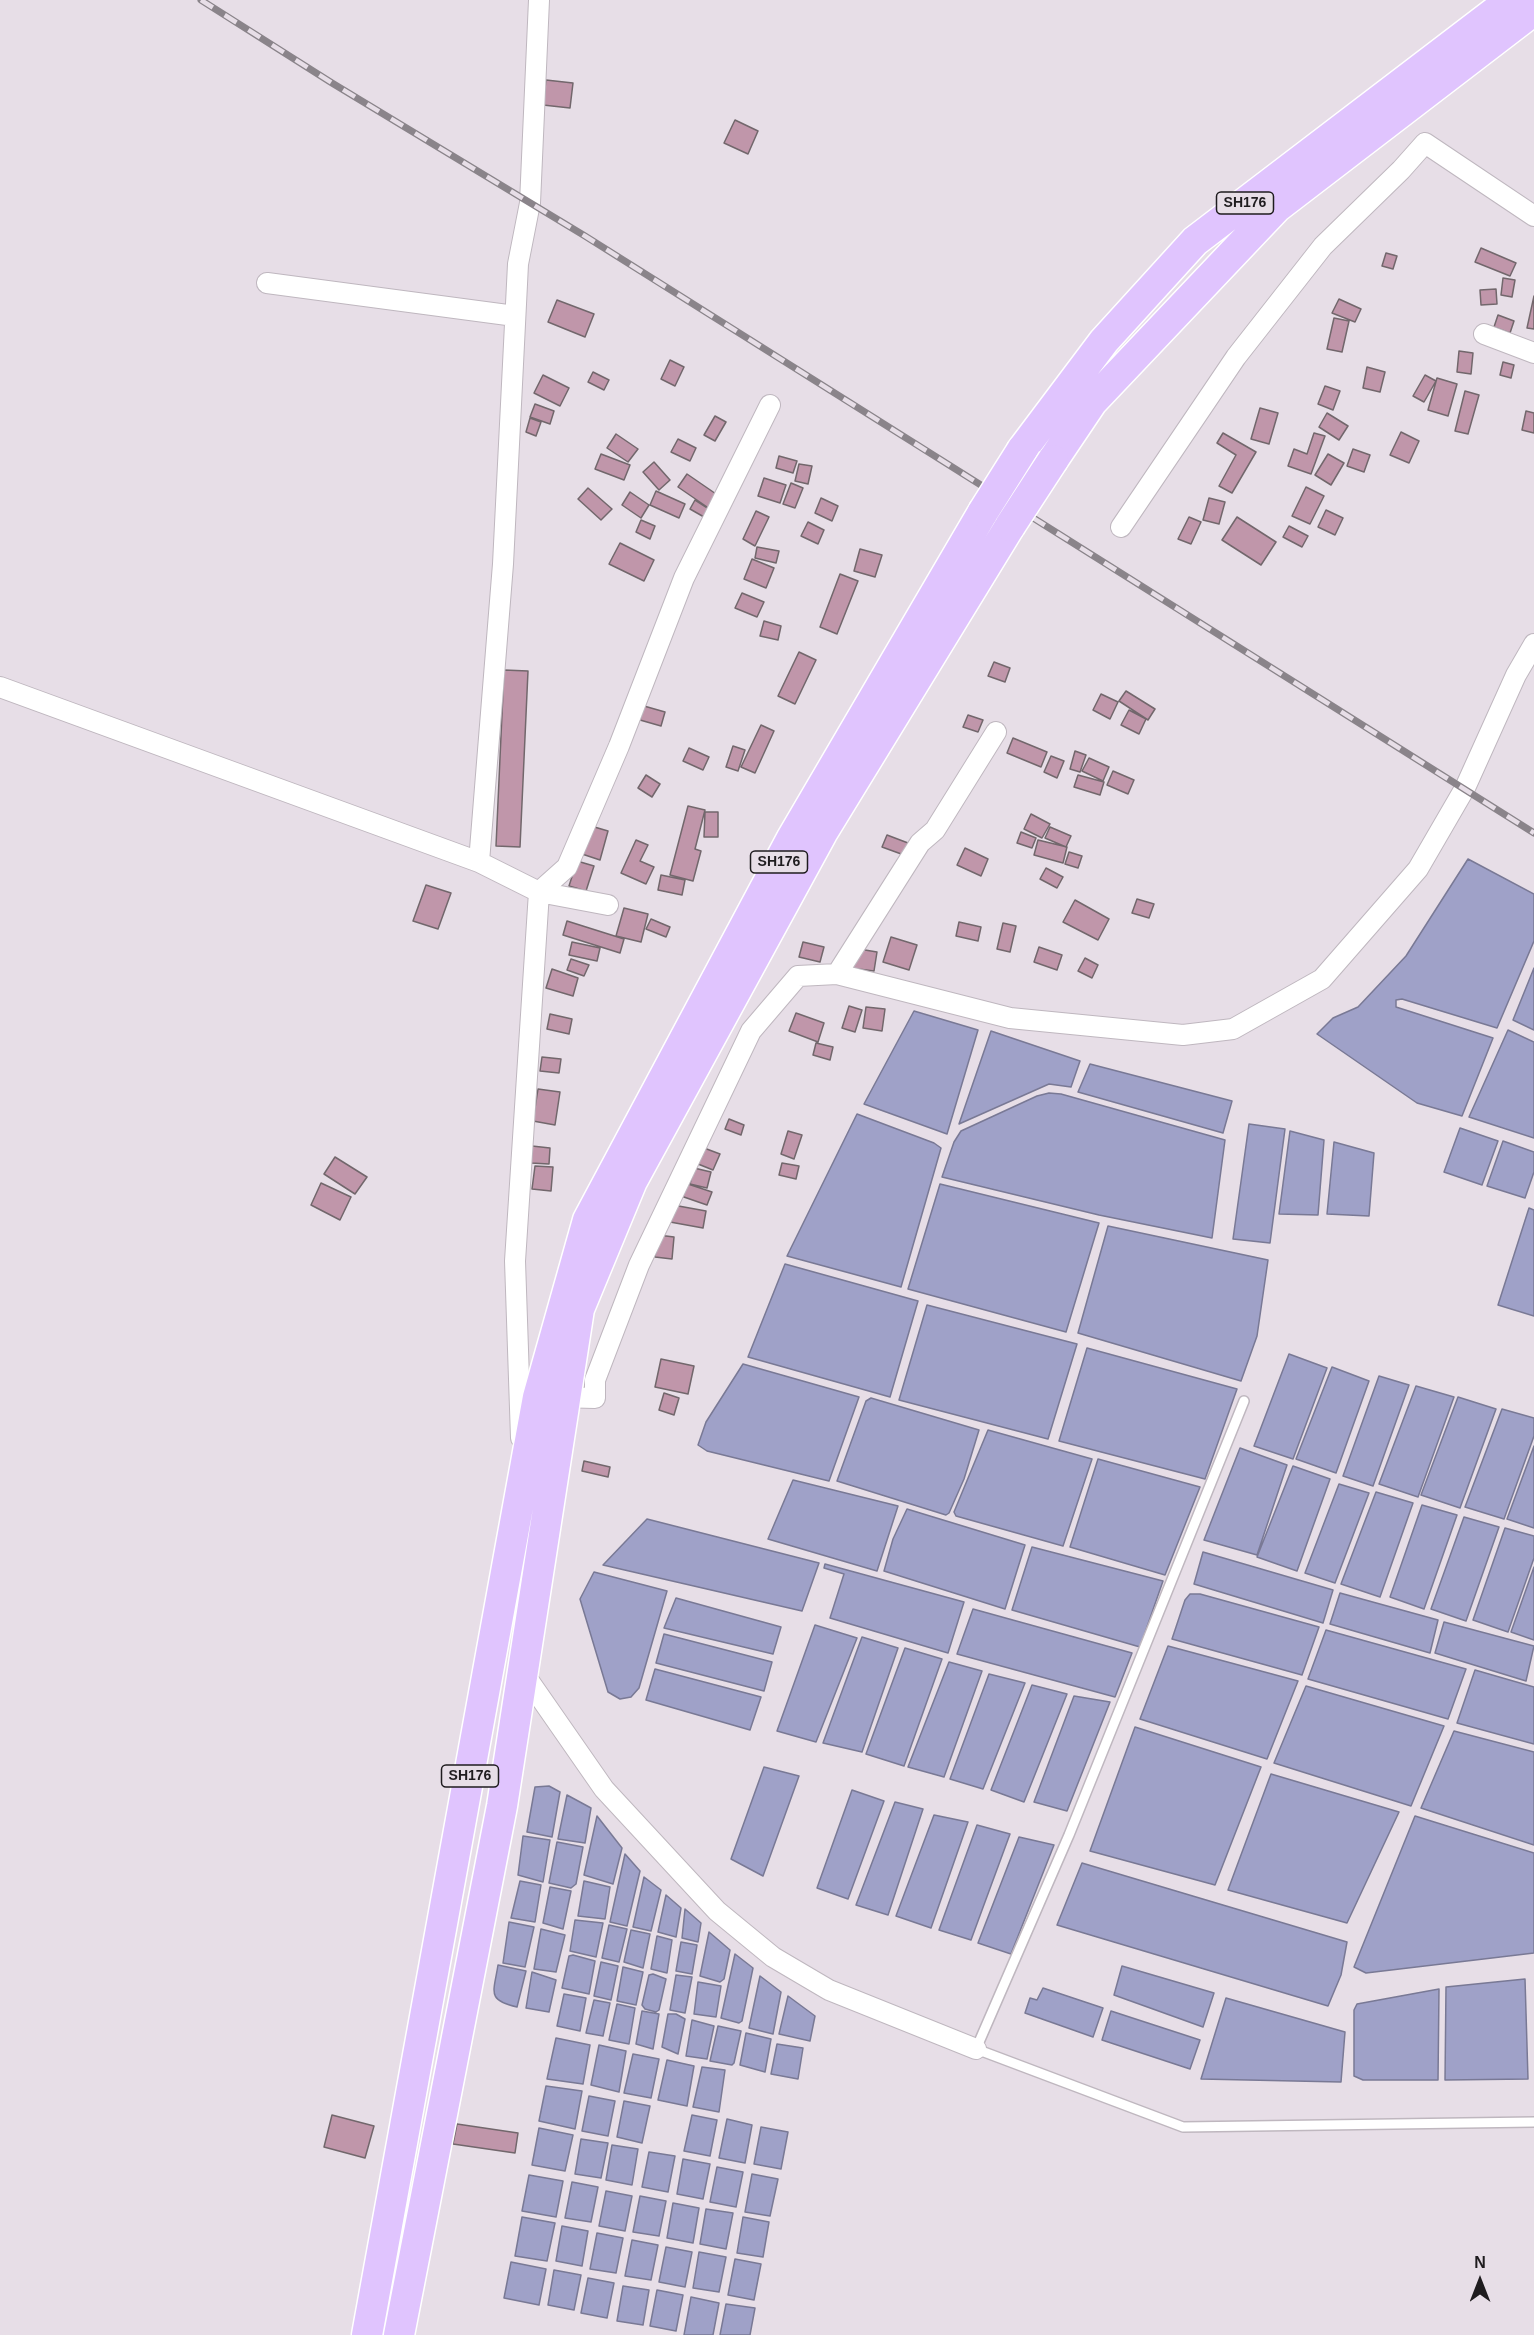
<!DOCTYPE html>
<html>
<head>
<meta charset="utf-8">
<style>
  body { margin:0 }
  #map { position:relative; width:1534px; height:2335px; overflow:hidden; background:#e7dee7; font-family:Helvetica,sans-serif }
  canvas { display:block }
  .north { position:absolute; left:1450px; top:2251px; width:60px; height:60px; -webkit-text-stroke:4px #e7dee7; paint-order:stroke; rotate:0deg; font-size:16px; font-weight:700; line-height:24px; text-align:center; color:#1f1c1f }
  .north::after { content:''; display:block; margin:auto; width:21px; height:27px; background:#1f1c1f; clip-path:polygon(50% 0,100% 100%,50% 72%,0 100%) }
</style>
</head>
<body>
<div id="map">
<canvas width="1534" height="2335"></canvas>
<div class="north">N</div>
</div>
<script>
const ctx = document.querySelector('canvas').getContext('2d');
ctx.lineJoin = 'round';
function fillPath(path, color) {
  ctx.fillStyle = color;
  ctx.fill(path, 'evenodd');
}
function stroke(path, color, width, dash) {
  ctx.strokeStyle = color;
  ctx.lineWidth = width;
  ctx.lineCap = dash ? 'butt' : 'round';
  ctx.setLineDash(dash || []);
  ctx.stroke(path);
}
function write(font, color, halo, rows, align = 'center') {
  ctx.font = font + ' Helvetica,sans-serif';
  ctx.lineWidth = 5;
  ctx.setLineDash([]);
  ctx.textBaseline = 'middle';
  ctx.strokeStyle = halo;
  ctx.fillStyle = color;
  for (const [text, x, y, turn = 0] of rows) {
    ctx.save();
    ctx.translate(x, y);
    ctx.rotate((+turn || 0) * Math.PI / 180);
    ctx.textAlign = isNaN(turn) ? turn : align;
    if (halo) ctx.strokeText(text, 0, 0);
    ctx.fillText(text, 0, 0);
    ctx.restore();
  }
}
const water = new Path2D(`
  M1468 859 1534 894V941L1497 1028 1402 999 1396 1000V1007L1493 1038 1462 1116 1417 1103 1317 1034 1333 1018 1358 1007 1406 956Z
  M1534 968V1030L1513 1020Z
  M914 1011 978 1030 947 1134 864 1104Z
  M1508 1030 1534 1042V1138L1469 1117Z
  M991 1031 1080 1061 1071 1087 1049 1084 959 1124Z
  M1090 1064 1232 1101 1223 1133 1078 1092Z
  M1049 1093 1061 1094 1225 1140 1212 1238 1099 1215 942 1177 954 1142 961 1131 1037 1096Z
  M857 1114 934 1143 941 1148 901 1287 787 1256Z
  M1249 1124 1285 1129 1270 1243 1233 1239Z
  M1460 1128 1498 1141 1482 1185 1444 1172Z
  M1290 1131 1324 1140 1318 1215 1279 1214Z
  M1503 1141 1534 1152V1172L1525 1198 1487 1186Z
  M1334 1142 1374 1153 1369 1216 1327 1214Z
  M940 1184 1099 1223 1066 1332 908 1289Z
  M1529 1208 1534 1210V1316L1498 1305Z
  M1108 1226 1268 1260 1257 1336 1241 1381 1078 1333Z
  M785 1264 918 1301 890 1397 748 1357Z
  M927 1305 1077 1344 1048 1439 899 1400Z
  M1087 1348 1237 1389 1205 1479 1059 1441Z
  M1289 1354 1327 1368 1293 1459 1254 1446Z
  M743 1364 859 1397 829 1481 707 1451 698 1445 706 1422Z
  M1332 1367 1369 1381 1336 1473 1296 1459Z
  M1379 1376 1409 1385 1373 1486 1343 1476Z
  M1416 1386 1454 1397 1418 1497 1379 1484Z
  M1458 1397 1496 1409 1460 1508 1421 1495Z
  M871 1398 979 1430 964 1479 949 1513 946 1515 837 1481 866 1401Z
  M1502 1409 1534 1418V1436L1504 1519 1465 1507Z
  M988 1430 1092 1459 1063 1546 956 1516 954 1512Z
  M1534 1446V1528L1507 1519Z
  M1240 1448 1287 1465 1257 1555 1204 1540Z
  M1098 1459 1200 1487 1165 1575 1070 1547Z
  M1293 1466 1330 1479 1297 1571 1257 1557Z
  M793 1480 898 1506 877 1571 768 1539Z
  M1339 1484 1369 1493 1335 1583 1305 1573Z
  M1376 1492 1413 1503 1380 1597 1341 1584Z
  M1422 1505 1457 1515 1424 1609 1390 1597Z
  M907 1509 1025 1545 1005 1609 884 1571 893 1539Z
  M1464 1517 1499 1527 1466 1621 1431 1609Z
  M647 1519 819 1563 802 1611 603 1565Z
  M1505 1528 1534 1536V1558L1508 1632 1473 1620Z
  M1032 1547 1163 1581 1140 1647 1012 1610Z
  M1203 1552 1333 1590 1323 1623 1194 1584Z
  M825 1564 964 1602 948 1653 830 1618 844 1574 824 1568Z
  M1534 1567V1640L1511 1632Z
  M594 1572 667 1591 639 1688 631 1697 620 1699 608 1692 580 1599Z
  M1340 1593 1438 1620 1430 1653 1330 1624Z
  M1190 1594H1200L1319 1627 1302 1675 1172 1639 1185 1600Z
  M676 1598 781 1627 773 1654 664 1628Z
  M973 1609 1132 1653 1115 1697 957 1654Z
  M1444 1622 1534 1646 1526 1681 1435 1653Z
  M815 1625 857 1638 816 1742 777 1731Z
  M1326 1630 1466 1669 1448 1719 1308 1679Z
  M664 1634 772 1662 764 1691 656 1663Z
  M862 1637 898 1648 862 1752 823 1743Z
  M1168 1646 1298 1681 1267 1759 1140 1719Z
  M905 1648 942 1659 904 1766 866 1754Z
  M949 1662 982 1671 944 1777 908 1767Z
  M655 1669 761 1697 750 1730 646 1700Z
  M1475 1670 1534 1687V1744L1457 1723Z
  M989 1674 1025 1683 983 1789 950 1779Z
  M1032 1685 1067 1694 1024 1802 991 1790Z
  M1306 1686 1444 1726 1411 1806 1274 1763Z
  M1074 1696 1110 1702 1067 1811 1034 1802Z
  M1135 1727 1261 1767 1215 1885 1090 1851Z
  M1454 1731 1534 1752V1845L1421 1808Z
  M764 1767 799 1776 763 1876 731 1859Z
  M1271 1774 1399 1812 1347 1923 1228 1890Z
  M549 1786 560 1792 552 1837 527 1832 535 1787Z
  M852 1790 884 1801 848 1899 817 1888Z
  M567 1795 591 1808 585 1843 558 1839Z
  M895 1802 923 1809 888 1915 856 1905Z
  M934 1815 968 1822 931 1928 896 1916Z
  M597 1816 622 1848 613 1884 584 1875Z
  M1415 1816 1534 1853V1953L1366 1973 1354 1967Z
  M977 1825 1010 1834 971 1940 939 1930Z
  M523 1836 550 1840 543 1882 518 1875Z
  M1019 1837 1054 1845 1011 1954 978 1943Z
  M557 1842 583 1847 576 1884 571 1888 549 1883Z
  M625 1854 640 1871 627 1926 610 1922Z
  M1082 1863 1347 1942 1341 1975 1328 2006 1057 1925Z
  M644 1877 661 1890 651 1931 633 1927Z
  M520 1881 541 1885 535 1922 511 1918Z
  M584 1881 610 1887 605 1919 578 1916Z
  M550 1887 571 1891 563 1929 543 1923Z
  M666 1895 681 1908 676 1937 658 1932Z
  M685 1909 701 1923 698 1942 682 1938Z
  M575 1920 603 1923 596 1957 570 1951Z
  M509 1922 534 1927 525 1967 503 1963Z
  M609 1925 627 1929 619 1962 602 1958Z
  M541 1929 565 1935 556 1972 534 1969Z
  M631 1930 650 1934 643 1968 624 1962Z
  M709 1932 730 1950 724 1979 720 1982 700 1976Z
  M657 1936 672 1940 667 1973 651 1969Z
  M681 1942 697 1945 692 1974 676 1971Z
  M735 1954 753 1968 742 2021 739 2023 721 2018Z
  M573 1955 595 1961 589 1994 562 1988 569 1956Z
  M601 1962 618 1966 611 2000 594 1996Z
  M498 1965 526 1971 517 2007C486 2000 494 1992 498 1965Z
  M1122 1966 1214 1993 1203 2027 1114 1995Z
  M623 1967 643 1972 636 2005 617 2001Z
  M532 1972 556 1980 549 2012 526 2008Z
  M653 1974 666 1979 659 2010 656 2012 645 2009 642 2005 649 1975Z
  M676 1975 692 1977 685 2013 670 2010Z
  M760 1976 781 1992 773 2034 749 2028Z
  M1525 1979 1528 2079 1445 2080 1446 1987Z
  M698 1982 721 1986 716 2017 694 2014Z
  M1043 1988 1103 2008 1093 2037 1025 2013 1030 1998 1037 2000Z
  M1439 1989 1438 2080H1363L1354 2076V2010L1357 2004Z
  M564 1994 586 1998 580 2031 557 2026Z
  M788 1996 815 2016 810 2041 779 2034Z
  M1226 1998 1345 2032 1341 2082 1201 2079Z
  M594 2000 610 2003 603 2036 586 2033Z
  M617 2004 635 2008 629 2044 609 2040Z
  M642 2011 659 2014 653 2049 636 2044Z
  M1111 2011 1200 2040 1190 2069 1102 2040Z
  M668 2014H676L685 2019 678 2054 662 2047Z
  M692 2020 714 2026 707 2059 686 2056Z
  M718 2026 741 2031 734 2063 732 2065 710 2061Z
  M746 2033 771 2039 765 2072 740 2065Z
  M556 2038 590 2045 583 2084 547 2079Z
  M777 2044 803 2048 798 2079 771 2074Z
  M599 2045 626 2051 619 2092 591 2085Z
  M633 2054 659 2059 651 2098 624 2093Z
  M667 2060 694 2066 687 2106 658 2100Z
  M702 2067 725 2070 719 2112 693 2107Z
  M546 2086 582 2091 575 2129 539 2121Z
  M589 2096 615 2101 608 2136 582 2131Z
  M624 2101 650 2106 642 2143 617 2137Z
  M692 2115 717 2120 710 2156 684 2151Z
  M727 2119 752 2125 745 2163 719 2158Z
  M761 2127 788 2132 781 2169 754 2164Z
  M539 2128 573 2135 565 2171 532 2165Z
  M581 2139 608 2143 601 2178 575 2174Z
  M612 2145 638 2149 632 2185 606 2180Z
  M649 2152 675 2156 668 2192 642 2187Z
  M683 2159 710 2164 703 2199 677 2194Z
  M717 2167 743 2172 736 2207 710 2202Z
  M752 2174 778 2179 770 2216 745 2212Z
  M529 2175 563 2181 556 2217 522 2211Z
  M572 2182 598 2187 591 2222 565 2218Z
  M606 2191 632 2196 625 2231 599 2226Z
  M640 2196 666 2201 659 2236 633 2232Z
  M673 2203 699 2208 693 2243 667 2238Z
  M706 2209 733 2213 726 2249 700 2244Z
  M522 2217 555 2223 547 2261 515 2256Z
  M743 2217 769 2222 763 2257 737 2253Z
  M562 2226 588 2231 582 2266 556 2261Z
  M597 2233 623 2238 616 2273 590 2269Z
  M632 2240 658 2245 651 2280 625 2276Z
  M666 2247 692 2252 685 2287 659 2282Z
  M699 2252 726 2257 719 2292 693 2288Z
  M735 2259 761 2264 754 2300 728 2295Z
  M511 2262 546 2269 539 2305 504 2298Z
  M554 2270 581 2275 574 2310 548 2305Z
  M588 2278 614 2283 607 2318 581 2313Z
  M623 2286 649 2290 643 2325 617 2321Z
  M657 2290 683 2295 676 2331 650 2326Z
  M691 2297 719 2303 713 2335H684Z
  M726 2304 755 2308 750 2335H720Z`);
const building = new Path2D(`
  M546 80 573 83 570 108 543 105Z
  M735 120 758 131 748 154 724 143Z
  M1481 248 1516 263 1510 276 1475 262Z
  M1386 253 1397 256 1393 269 1382 266Z
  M1503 278 1515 280 1512 297 1501 295Z
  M1496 289 1497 304 1481 305 1480 290Z
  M1534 296V329L1527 328Z
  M1339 299 1361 309 1355 322 1332 313Z
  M557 300 594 314 585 337 548 322Z
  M1498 315 1514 321 1510 333 1494 327Z
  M1334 318 1349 321 1342 352 1327 349Z
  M1459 351 1473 353 1471 374 1457 372Z
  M670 360 684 367 675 386 661 379Z
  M1503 362 1514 365 1511 378 1500 375Z
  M1367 367 1385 372 1380 392 1363 388Z
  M593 372 609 380 604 390 588 382Z
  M543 375 569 388 560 406 534 393Z
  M1425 375 1436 381 1424 402 1413 396Z
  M1437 378 1457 384 1448 416 1428 410Z
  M1325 386 1340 391 1333 410 1318 404Z
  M1465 391 1479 395 1468 434 1455 431Z
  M535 404 554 411 550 424 530 417Z
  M1260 408 1278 413 1269 444 1251 439Z
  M1526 411 1534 413V433L1522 430Z
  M1327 413 1348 426 1339 440 1319 427Z
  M715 416 726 422 715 441 704 435Z
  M530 418 541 422 536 436 526 432Z
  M1401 432 1419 441 1409 463 1390 455Z
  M1223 433 1256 452 1232 493 1219 486 1236 455 1217 443Z
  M1314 433 1325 436 1311 474 1288 466 1294 449 1307 454Z
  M616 434 638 449 628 462 607 448Z
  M678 439 696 448 690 461 671 452Z
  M1353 449 1370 455 1364 472 1347 466Z
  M601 454 630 465 624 480 595 469Z
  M1328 454 1344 463 1331 485 1315 475Z
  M779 456 797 461 793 473 776 468Z
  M654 462 670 480 659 490 643 472Z
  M799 464 812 466 808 484 795 481Z
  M687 474 719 496 710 509 678 487Z
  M764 478 786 485 780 503 758 496Z
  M791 483 803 488 795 508 783 504Z
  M1306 487 1324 496 1310 524 1292 516Z
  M588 488 612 509 601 520 578 499Z
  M656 491 685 504 679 518 650 505Z
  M630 492 649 505 641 518 622 505Z
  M821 498 838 506 832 521 815 513Z
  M1209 498 1225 502 1219 524 1203 520Z
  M695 500 709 509 704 517 690 509Z
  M1326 510 1343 518 1335 535 1318 527Z
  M756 511 769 517 755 546 743 539Z
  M1189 517 1201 522 1191 544 1178 539Z
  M1237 517 1276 542 1261 565 1222 540Z
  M641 520 655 526 650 539 636 532Z
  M808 522 824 530 818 544 801 536Z
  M1289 526 1308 536 1302 547 1283 537Z
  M620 543 654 560 644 581 609 564Z
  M757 547 779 551 776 563 755 558Z
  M860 549 882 555 875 577 854 571Z
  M752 559 774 568 766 588 744 579Z
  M840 574 858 581 837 634 820 627Z
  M742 593 764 602 757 617 735 608Z
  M764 621 781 626 778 640 760 636Z
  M799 652 816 660 795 704 778 696Z
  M994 662 1010 668 1005 682 988 676Z
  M504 670 528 671 520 847 496 846Z
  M1126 691 1155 709 1148 720 1119 701Z
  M1101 694 1118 702 1110 719 1093 710Z
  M644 706 665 712 661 726 640 720Z
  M1129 710 1146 719 1139 734 1121 725Z
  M968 715 983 720 978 732 963 727Z
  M761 725 774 731 755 773 741 767Z
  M1013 738 1047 752 1041 767 1007 753Z
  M733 746 745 750 738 771 726 767Z
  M689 748 709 757 703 770 683 761Z
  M1075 751 1086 755 1080 772 1070 769Z
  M1051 756 1064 761 1057 778 1044 772Z
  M1089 758 1109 767 1103 781 1082 771Z
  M1113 771 1134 780 1128 794 1107 785Z
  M646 775 660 784 652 797 638 788Z
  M1078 775 1104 782 1100 795 1074 787Z
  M688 806 705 810 695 849 701 851 693 881 670 875Z
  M705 812H718V837H704Z
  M1031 814 1050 824 1042 838 1024 829Z
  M591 826 608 831 600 860 582 854Z
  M1050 827 1071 836 1066 847 1045 838Z
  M1021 832 1036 838 1032 848 1017 843Z
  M887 835 908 843 904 855 882 847Z
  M636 840 648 845 640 861 654 867 646 884 621 873Z
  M1038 840 1067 847 1063 863 1034 855Z
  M965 848 988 859 981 876 957 865Z
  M1069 852 1082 856 1078 868 1065 864Z
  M577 861 594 866 586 891 569 886Z
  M1046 868 1063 877 1057 888 1040 879Z
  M661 875 685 880 682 895 658 890Z
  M426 885 451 893 438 929 413 921Z
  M1137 899 1154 904 1149 918 1132 913Z
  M1075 900 1109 919 1098 940 1063 922Z
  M624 908 648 914 641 942 616 936Z
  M651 919 670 927 666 937 646 929Z
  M567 921 624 939 620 953 563 935Z
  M959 922 981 927 978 941 956 936Z
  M1003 923 1016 926 1010 952 997 949Z
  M891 937 917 945 909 970 883 962Z
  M572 942 600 948 597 961 569 955Z
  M803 942 824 947 820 962 799 957Z
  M1039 947 1062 955 1057 970 1034 962Z
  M853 948 877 952 874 971 850 968Z
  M1085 958 1098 965 1092 978 1078 971Z
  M571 959 589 965 584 976 567 970Z
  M552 969 578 978 573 996 546 988Z
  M849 1006 862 1010 855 1032 842 1028Z
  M866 1007 885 1009 882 1031 863 1028Z
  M796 1013 824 1023 818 1042 789 1031Z
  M550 1014 572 1019 569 1034 547 1029Z
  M816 1043 833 1047 830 1060 813 1055Z
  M542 1057 561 1059 559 1073 540 1071Z
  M538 1089 560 1092 555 1125 533 1121Z
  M729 1119 744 1125 741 1135 725 1129Z
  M788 1131 802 1135 794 1159 781 1154Z
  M532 1146 550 1148 549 1164 531 1163Z
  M704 1148 720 1154 713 1170 698 1164Z
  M335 1157 367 1177 355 1194 324 1174Z
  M782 1163 799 1166 796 1179 779 1175Z
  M535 1166 553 1167 551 1191 532 1189Z
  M694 1168 711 1172 707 1188 690 1184Z
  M321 1183 351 1197 340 1220 311 1205Z
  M685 1183 712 1192 707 1205 681 1196Z
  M673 1205 706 1211 703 1228 670 1222Z
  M658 1235 674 1237 672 1259 655 1257Z
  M661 1359 694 1366 688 1394 655 1387Z
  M664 1393 679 1398 674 1415 659 1410Z
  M584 1461 610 1467 608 1477 582 1471Z
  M332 2115 374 2126 365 2158 324 2147Z
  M457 2124 518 2133 515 2153 453 2144Z`);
const lane = new Path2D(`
  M1244 1401 1069 1835 976 2049 1183 2127 1534 2122`);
const street = new Path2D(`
  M267 283 515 316
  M1484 334 1534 353
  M1121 527 1236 357 1323 246 1401 170 1425 143 1534 216
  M0 687 479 862
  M539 892 567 867 619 746 684 578 770 405
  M539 892 608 905
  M837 974 920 843 935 830 996 732
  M556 1397 595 1398V1380L639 1265 751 1031 798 976 837 974 1010 1018 1183 1035 1233 1029 1322 979 1418 869 1465 788 1516 675 1534 644
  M521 1438 515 1261 539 892 479 862 503 564 518 264 530 203 539 0
  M522 1671 604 1789 717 1911 773 1957 829 1990 976 2049`);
const primary = new Path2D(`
  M1022 450 1104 341 1195 241 1511 0
  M1053 460 1092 402 1277 207 1534 10
  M367 2335 538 1397 588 1220 792 838 983 512
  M399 2335 502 1806 579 1309 632 1181 822 833 1010 526`);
const rail = new Path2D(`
  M201 0 332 83 585 236 1534 833`);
const primaryBridge = new Path2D(`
  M983 512 1022 450
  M1010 526 1053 460`);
const shields = [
  [1245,203,57],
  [779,862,57],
  [470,1776,57]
];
const shieldNames = [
  ["SH176",1245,203],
  ["SH176",779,862],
  ["SH176",470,1776]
];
fillPath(water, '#9fa1c8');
stroke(water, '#797995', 1.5);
fillPath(building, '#c096aa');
stroke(building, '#72676c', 1.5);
stroke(lane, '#bfb7bf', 12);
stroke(street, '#bfb7bf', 22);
stroke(primary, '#fff', 33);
stroke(lane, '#fff', 9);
stroke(street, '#fff', 20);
stroke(primary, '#e0c4fe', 30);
stroke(rail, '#8a848a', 7);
stroke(rail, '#e7dee7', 4.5, [14]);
stroke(primaryBridge, '#fff', 33, []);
stroke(primaryBridge, '#e0c4fe', 30);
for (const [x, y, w] of shields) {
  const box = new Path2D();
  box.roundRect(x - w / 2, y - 11, w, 22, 4.5);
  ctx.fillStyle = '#e7dee7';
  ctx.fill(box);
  stroke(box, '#1f1c1f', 1.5);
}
write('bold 14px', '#1f1c1f', null, shieldNames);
</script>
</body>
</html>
